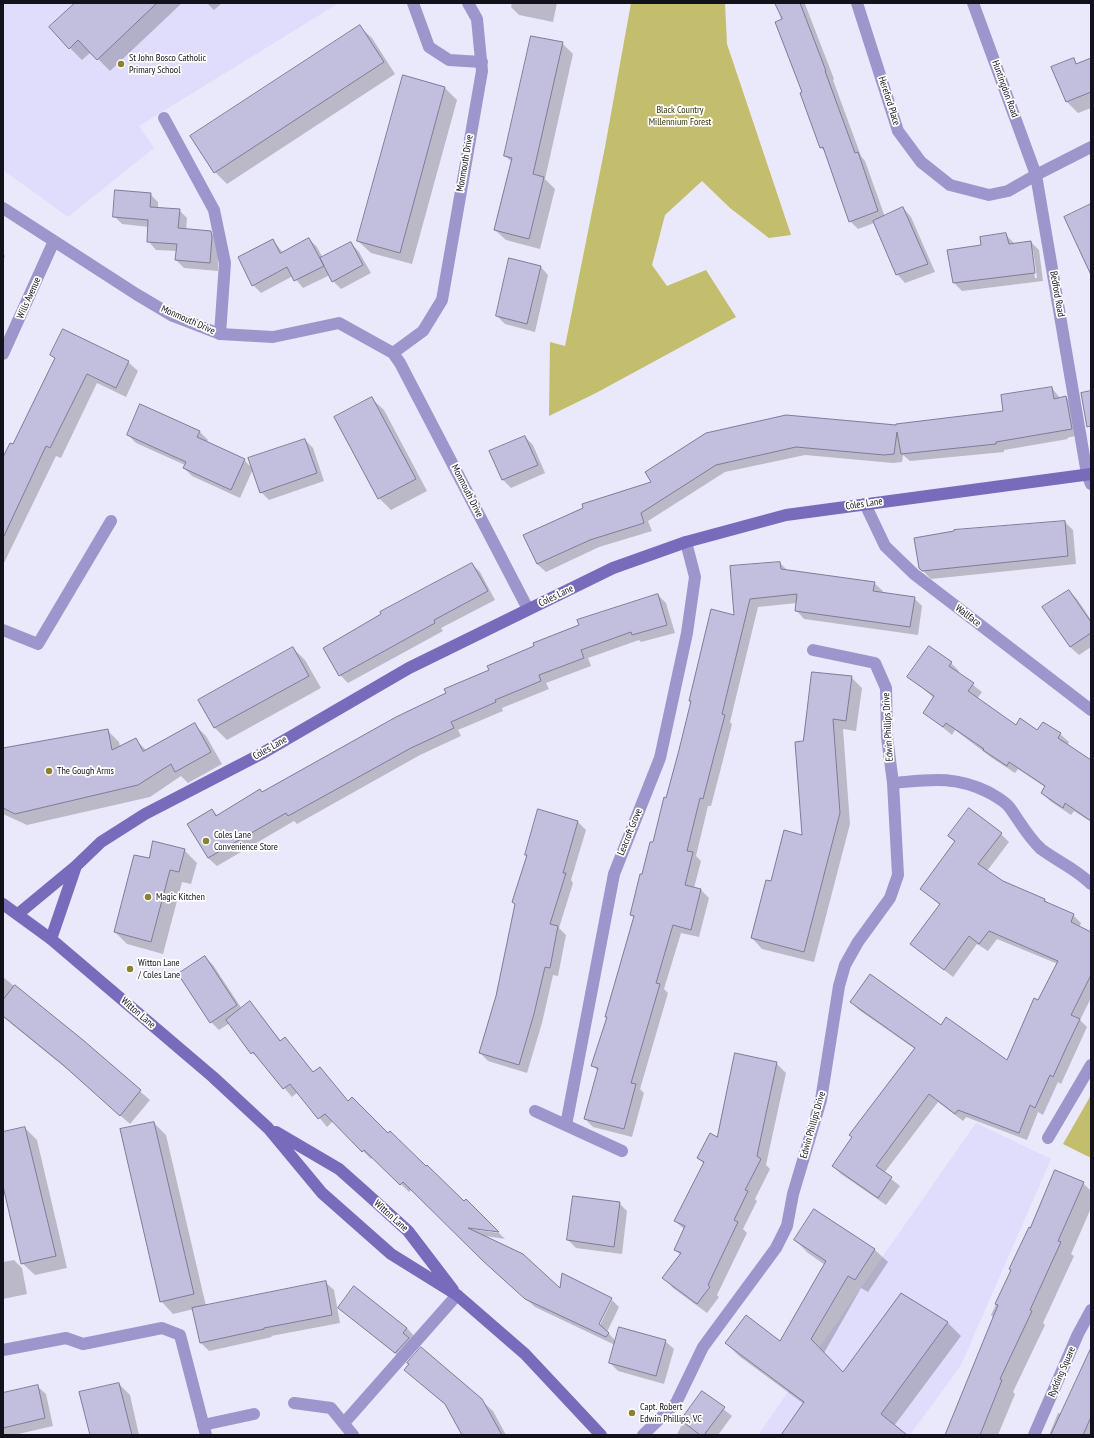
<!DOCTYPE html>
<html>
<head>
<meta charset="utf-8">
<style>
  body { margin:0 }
  #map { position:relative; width:1094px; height:1438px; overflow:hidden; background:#eae8fb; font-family:"PT Sans Narrow",sans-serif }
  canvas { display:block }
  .frame { position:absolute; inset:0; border:4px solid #13121c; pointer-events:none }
</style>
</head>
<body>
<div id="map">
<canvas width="1094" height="1438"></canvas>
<div class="frame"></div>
</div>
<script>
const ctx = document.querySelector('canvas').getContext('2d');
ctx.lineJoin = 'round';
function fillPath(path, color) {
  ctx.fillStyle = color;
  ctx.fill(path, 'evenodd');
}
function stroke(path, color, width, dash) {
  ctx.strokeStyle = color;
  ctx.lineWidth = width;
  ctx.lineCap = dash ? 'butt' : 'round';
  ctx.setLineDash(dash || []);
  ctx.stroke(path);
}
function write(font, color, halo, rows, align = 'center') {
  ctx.font = font + ' "PT Sans Narrow",sans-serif';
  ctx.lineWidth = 3.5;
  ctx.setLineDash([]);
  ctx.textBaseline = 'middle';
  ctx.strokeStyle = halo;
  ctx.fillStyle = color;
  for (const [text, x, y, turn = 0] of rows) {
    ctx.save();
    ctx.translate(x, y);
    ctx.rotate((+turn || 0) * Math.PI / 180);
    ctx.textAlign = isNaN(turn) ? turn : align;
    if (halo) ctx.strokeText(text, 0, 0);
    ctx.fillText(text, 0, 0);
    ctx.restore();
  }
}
const built = new Path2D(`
  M3 3H339L139 126 154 148 68 217 3 170Z
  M976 1123 1051 1159 961 1365 910 1435H758Z`);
const green = new Path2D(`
  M631 3H725L727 44 791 235 769 238 730 208 702 181 665 215 652 265 667 286 706 270 736 317 596 393 549 416 550 342 565 346 605 147Z
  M1091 1095V1158L1063 1144Z`);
const shadow = new Path2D(`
  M77 3H182L110 71 91 52 82 60 70 48Z
  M207 3H222L214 10Z
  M512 3H557L553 22 519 15 511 7Z
  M776 3H807L805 4 834 79 833 80 861 156 865 161 885 217 903 208 911 217 935 272 905 283 897 274 874 223 858 229 850 221 826 152 821 148 801 93H804Z
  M359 26 372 38 395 74 227 184 215 172Z
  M562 43 573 54 545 179 555 189 540 249 506 240 495 230 512 162 505 156Z
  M1073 59 1078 65 1091 59V108L1078 113 1067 102 1053 68Z
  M445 88 457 100 412 264 371 253 358 241Z
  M150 194 158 202V209L179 210 187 218 186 230 210 232 219 240 218 271 184 268 176 260 177 251 156 250 148 241 149 227 122 224 114 216Z
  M1006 235 1015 244 1031 242 1039 250 1043 281 962 291 954 283 982 245ZM1031 250H1033L1037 278H1035Z
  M309 239 317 247 323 258 351 243 359 252 371 273 341 289 333 281 330 275 303 288 293 276 261 293 253 285 273 240 283 253Z
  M3 253 5 256 3 261Z
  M540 266 548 275 535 332 505 324 497 316Z
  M51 355 128 362 138 371 126 397 97 383 61 458 56 456 3 565V460L14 446 56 359Z
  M1052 388 1060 398 1066 397 1074 406 1079 435 1067 438 1068 439 1004 450V452L910 461 903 455 902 462 893 463 805 455 725 472 648 521 652 531 599 547 546 572 537 564 652 483 646 473 897 426 1005 412Z
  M371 398 384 410 427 491 391 510 379 498Z
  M199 431 208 440 206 443 244 460 252 468 305 440 313 448 324 481 269 500 261 492 253 469 240 498 192 476 184 468 185 465 136 443 128 435Z
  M525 437 533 445 545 473 511 488 503 480Z
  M1065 522 1073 530 1076 564 931 579 920 568Z
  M780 563 787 570 874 583 883 591 882 593 914 598 922 606 918 635 804 619 796 610 797 603 758 607 730 722 732 724 722 764 711 806H708L696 856 701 861 694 888 701 890 709 898 699 937 681 933 664 989 668 993 640 1089 644 1093 632 1137 593 1127 585 1119 598 1071 592 1065 608 1018 606 1016 634 918 631 914 667 799 692 702 690 700 735 616Z
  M472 564 480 572 495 600 441 628 443 631 348 683 340 675Z
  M1069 591 1077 599 1091 620V647L1079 655 1070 647 1044 608Z
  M658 595 666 603 675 633 641 642 639 640 588 658 591 666 546 683 549 689 502 708 503 711 458 730 461 736 420 755 297 824 294 821 217 866 208 858 212 810 218 816Z
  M930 647 951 663 959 671 958 673 982 692 977 699 1016 726 1038 731 1043 723 1060 734 1069 742 1067 746 1091 763V822L1074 811 1071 815 1050 801 1042 793 1045 787 1018 769 1015 773 992 758 955 730 952 735 924 712 934 698 909 677Z
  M293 648 305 660 321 688 227 740 215 728 200 700Z
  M851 677 862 688 856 731 843 729 850 824 814 962 762 949 752 938 772 882 803 836 804 742Z
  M194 724 206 736 222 764 188 783 181 776 150 797 27 825 3 814V749L107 730 119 742 120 747 136 740 146 750Z
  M538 810 578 822 586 830 571 880 573 883 559 928 566 935 558 976 553 975 542 1023 527 1073 488 1061 480 1053 497 996 516 905 513 902 527 856 526 855Z
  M1001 834 1009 842 987 871 1002 882 1045 900 1049 904 1073 915 1081 923 1079 928 1091 934V998L1080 1020 1087 1027 1061 1084 1058 1082 1043 1115 1038 1112 1027 1140 966 1117 963 1121 938 1102 884 1173 900 1186 886 1205 841 1174 833 1166 915 1049 859 1010 851 1002 941 1026 1007 1062 1058 964 997 939 988 951 977 944 953 977 911 944 940 905 921 889 955 842 949 836Z
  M184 850 197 863 191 884 182 882 163 954 127 944 115 932 149 860Z
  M205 957 213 965 242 1009 250 1003 281 1041 293 1047 314 1073 320 1068 348 1102 463 1226V1228L499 1233 505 1239 485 1236 561 1290 611 1299 619 1307 607 1332 616 1341H665L674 1349 664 1384 618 1371 610 1363 615 1345 535 1307 492 1269 412 1189 409 1192 373 1157 371 1159 333 1121 327 1127 298 1092 292 1097 261 1060 252 1053 230 1023 219 1030 211 1022ZM609 1300H612L598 1329 596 1328Z
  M3 977 82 1041 150 1100 130 1124 73 1074 3 1017Z
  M776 1063 786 1073 766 1165 770 1169 755 1199 757 1201 743 1229 747 1233 717 1295 719 1297 707 1313 673 1288 664 1278 681 1255 675 1250 685 1230 675 1221 704 1164 698 1158 718 1138Z
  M154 1123 166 1135 206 1306 325 1282 334 1290 340 1323 271 1336 272 1337 209 1351 201 1343 194 1309 173 1314 161 1301Z
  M25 1128 37 1140 67 1268 35 1275 22 1263 3 1182V1133Z
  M1083 1183 1091 1191V1208L1071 1254 1074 1256 1043 1323 1045 1325 1013 1392 1015 1394 998 1435H946L997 1321 991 1315 1031 1229Z
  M574 1197 619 1203 627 1211 622 1254 576 1248 568 1240Z
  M815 1210 875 1250 888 1262 868 1292 861 1288 824 1353 843 1373 901 1294 948 1323 961 1336 894 1426 904 1435H783L804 1404 739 1356 726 1343 780 1342 825 1265 808 1253 795 1240Z
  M14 1260 22 1268 27 1294 3 1299V1262Z
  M339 1307 407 1328 415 1337 404 1361Z
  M1091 1351V1435H1049L1058 1413 1062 1414Z
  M405 1370 481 1400 493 1411 506 1435H463L448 1407Z
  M119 1384 130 1395 139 1435H91Z
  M37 1386 46 1394 53 1426 14 1435H3V1394Z
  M702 1392 732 1416 718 1435H677L687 1413Z`);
const building = new Path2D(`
  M75 3H157L97 60 78 40 69 49 49 27Z
  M775 3H800L826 71H825L855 153 858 152 878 211 849 222 823 147 820 148 800 93 802 92 775 22 782 19Z
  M360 25 384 62 214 173 190 136Z
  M531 36 563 42 533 174 544 177 529 239 494 230 512 158 504 156Z
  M1074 58 1076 64 1091 58V92L1066 102 1051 67Z
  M403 75 445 87 400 253 357 241Z
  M115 190 151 193 150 207 180 209 178 228 211 231 212 237 210 263 175 260 177 244 147 242 148 220 113 217Z
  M1091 204V275L1064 217Z
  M903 207 928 264 896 275 873 221Z
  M1006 233 1009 244 1031 241 1035 273 953 283 947 250 981 245 980 237Z
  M309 238 324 266 294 281 287 267 252 286 238 257 273 239 280 253Z
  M351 242 363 265 332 282 320 258Z
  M509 258 541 266 527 324 496 316Z
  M63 329 129 361 116 388 87 374 50 448 46 446 3 538V457L10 443 13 444 55 358 50 355Z
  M1052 387 1054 399 1066 396 1072 429 996 442V444L901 454 897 432 894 454 884 455 796 447 716 465 641 513 644 523 590 540 537 564 523 535 583 508 582 504 651 482 645 472 706 433 786 415 896 425V424L1003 411 1001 395Z
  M1091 391V426L1087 427 1081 393Z
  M372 397 416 479 378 499 334 417Z
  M140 404 200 431 197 437 245 459 231 490 183 468 186 462 127 435Z
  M525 436 538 465 502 480 489 451Z
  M305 439 317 473 260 493 248 458Z
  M1065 521 1068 556 922 571 919 568 914 538 954 531V530Z
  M780 562 781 569 875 582 873 591 915 597 910 627 795 611 797 594 750 599 722 714 725 715 714 756 703 799 700 798 687 851 693 852 685 885 701 889 691 930 673 925 656 983 660 984 631 1083 636 1084 624 1129 584 1119 598 1068 591 1066 607 1017H605L634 916 630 915 640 874H642L650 842H653L664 797 666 798 679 750 691 701H689L711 609 734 615 730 566Z
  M472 563 488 591 434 620 435 623 339 676 323 648 381 614 380 612Z
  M1069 590 1091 622V633L1070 647 1042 607Z
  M658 594 667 625 632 635 631 632 581 650 584 658 539 675 541 681 495 700 496 702 451 722 454 728 411 748 288 816 286 813 208 858 187 824 212 809 216 816 260 789 262 792 396 717 446 693 444 689 489 670 487 666 534 646 533 643 579 625 577 620Z
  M929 646 952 662 949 666 974 683 968 691 1016 725 1020 718 1037 730 1043 722 1061 733 1058 738 1091 760V821L1065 803 1063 808 1041 793 1045 786 1009 762 1007 766 983 750 984 749 946 723 943 727 923 713 934 696 907 677Z
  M293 647 309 676 214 728 198 700Z
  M812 672 852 676 846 721 833 719 840 813 804 952 751 938 766 880 771 881 784 830 802 835 795 742 803 741Z
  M195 723 211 752 175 772 171 764 138 785 15 814 3 808V748L108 729 112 750 136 738 143 751Z
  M969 808 1002 833 978 864 1003 881 1045 899 1044 901 1074 914 1071 922 1091 932V975L1071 1015 1080 1019 1067 1046 1053 1077 1050 1075 1035 1108 1030 1105 1019 1133 958 1110 955 1114 929 1094 876 1166 892 1177 878 1198 832 1166 852 1137 849 1135 915 1048 850 1002 870 974 941 1025 946 1017 1007 1060 1034 998 1038 1000 1058 961 989 931 979 944 969 936 944 970 910 944 940 904 920 889 955 841 948 836Z
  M538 809 578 821 563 873H566L550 924 558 926 550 968 545 967 534 1014 519 1065 479 1053 496 996 515 904 512 902 527 855H525Z
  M153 841 185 849 179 872 170 870 151 942 114 932 134 855 149 858Z
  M205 956 237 1005 210 1023 178 974Z
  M15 985 83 1040 141 1090 120 1116 62 1064 3 1016V1000Z
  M250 1001 280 1041 285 1037 313 1072 320 1067 348 1101 352 1097 388 1133 390 1131 426 1166 427 1165 464 1201 466 1199 499 1232 468 1228 523 1254 560 1288 562 1273 612 1298 599 1324 609 1333 606 1337 525 1299 483 1261 403 1182 400 1185 364 1150 362 1152 325 1114 318 1119 290 1084 283 1089 253 1052 251 1054 226 1020Z
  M735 1053 777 1062 757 1156 761 1159 745 1190 748 1191 734 1220 738 1222 708 1285 710 1287 697 1304 662 1278 681 1253 674 1250 685 1226 674 1221 704 1162 697 1158 710 1133 717 1137Z
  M154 1122 194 1294 160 1302 120 1129Z
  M25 1127 56 1256 21 1264 3 1186V1132Z
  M1055 1170 1084 1182 1058 1241 1061 1242 1030 1310 1032 1311 1000 1379 1002 1380 980 1435H945L998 1305 995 1304 1011 1270 1009 1269 1029 1227 1030 1228Z
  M573 1196 620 1202 614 1247 567 1240Z
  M814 1209 875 1249 855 1280 848 1276 811 1339 843 1372 901 1293 948 1322 881 1414 907 1435H781L804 1402 725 1343 746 1315 780 1341 826 1261 794 1240Z
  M326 1281 332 1315 264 1328V1329L200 1343 192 1308Z
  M354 1286 407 1328 403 1333 409 1338 395 1353 338 1308Z
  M619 1327 666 1340 656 1376 609 1363Z
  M421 1347 482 1399 502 1435H462L445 1404 404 1370 409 1364 407 1363Z
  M1091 1348V1417L1083 1435H1051Z
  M119 1383 132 1435H90L79 1392Z
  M38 1385 45 1418 3 1428V1393Z
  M702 1391 725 1407 704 1435H700L681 1420Z`);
const lane = new Path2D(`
  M413 3 429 47 449 60 482 62
  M164 118 214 210 225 263 220 334
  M865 504 885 546 914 574 1091 710
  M3 630 38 644 111 521
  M3 1350 66 1338 83 1344 162 1328 180 1335 206 1435
  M294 1403 331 1408 353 1435
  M344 1423 457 1295
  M203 1425 254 1414`);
const street = new Path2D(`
  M857 3 898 131 921 162 950 185 989 195 1008 191 1036 175 973 3
  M1091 147 1036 175 1087 474 1091 484
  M3 208 136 294 173 316 220 334 273 337 339 323 393 353 400 363 528 609
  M393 353 423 331 442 300 482 71 477 19 468 3
  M3 354 54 241
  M893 783C929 780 953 775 988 792 995 796 1005 801 1010 808 1020 822 1028 837 1041 849 1057 861 1076 869 1091 884
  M535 1111 622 1151
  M566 1125 614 874 660 758 687 633 695 577 686 542
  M1048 1138 1091 1065
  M643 1435 676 1403 703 1347 776 1248 787 1226 793 1194 821 1100 839 986 845 965 858 942 890 898 898 875 893 783 887 737 886 688 875 663 813 650
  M1034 1435 1078 1334 1091 1310`);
const secondary = new Path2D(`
  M3 904 51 939 213 1077 268 1128 322 1193 391 1254 457 1295 525 1354 601 1435
  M18 914 76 866 101 842 145 814 261 754 409 668 613 568 686 542 786 515 1091 474
  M51 939 76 866
  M276 1132 339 1169 366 1193 408 1231 453 1290`);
const markers = [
  [121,64,4,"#8a832b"],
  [49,771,4,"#8a832b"],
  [206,841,4,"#8a832b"],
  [148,897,4,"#8a832b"],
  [130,969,4,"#8a832b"],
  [632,1413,4,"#8a832b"]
];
const poiNames = [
  ["St John Bosco Catholic",129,58],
  ["Primary School",129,70],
  ["The Gough Arms",57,771],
  ["Coles Lane",214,835],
  ["Convenience Store",214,847],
  ["Magic Kitchen",156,897],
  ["Witton Lane",138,963],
  ["/ Coles Lane",138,975],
  ["Capt. Robert",640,1407],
  ["Edwin Phillips, VC",640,1419]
];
const streetNames = [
  ["Huntingdon Road",1005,89,70],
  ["Hereford Place",889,101,72],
  ["Monmouth Drive",465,163,-80],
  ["Bedford Road",1057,294,80],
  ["Wills Avenue",29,298,-66],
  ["Monmouth Drive",188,320,24],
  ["Monmouth Drive",467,491,63],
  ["Coles Lane",864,504,-8],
  ["Coles Lane",556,596,-26],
  ["Wallface",968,616,37],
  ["Edwin Phillips Drive",888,727,-93],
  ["Coles Lane",270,748,-30],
  ["Leacroft Grove",630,832,-68],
  ["Witton Lane",138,1013,41],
  ["Edwin Phillips Drive",813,1125,-74],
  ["Witton Lane",391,1216,42],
  ["Rydding Square",1062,1372,-67]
];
const parkNames = [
  ["Black Country",680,110],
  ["Millennium Forest",680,122]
];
fillPath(built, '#dfdcfc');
fillPath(green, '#c3bd6e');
fillPath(shadow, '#0003');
fillPath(building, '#c2bfde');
stroke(building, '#7e7b98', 1);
stroke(lane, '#9c96cd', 12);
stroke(street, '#9c96cd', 12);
stroke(secondary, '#786bbc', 12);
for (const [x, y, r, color] of markers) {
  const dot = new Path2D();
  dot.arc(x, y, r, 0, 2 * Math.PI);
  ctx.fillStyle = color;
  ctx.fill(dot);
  stroke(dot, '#fff', 1.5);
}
write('10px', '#13121c', '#fff', poiNames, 'left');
write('10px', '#13121c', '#fff', streetNames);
write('10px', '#373309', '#fff', parkNames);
</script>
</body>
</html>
